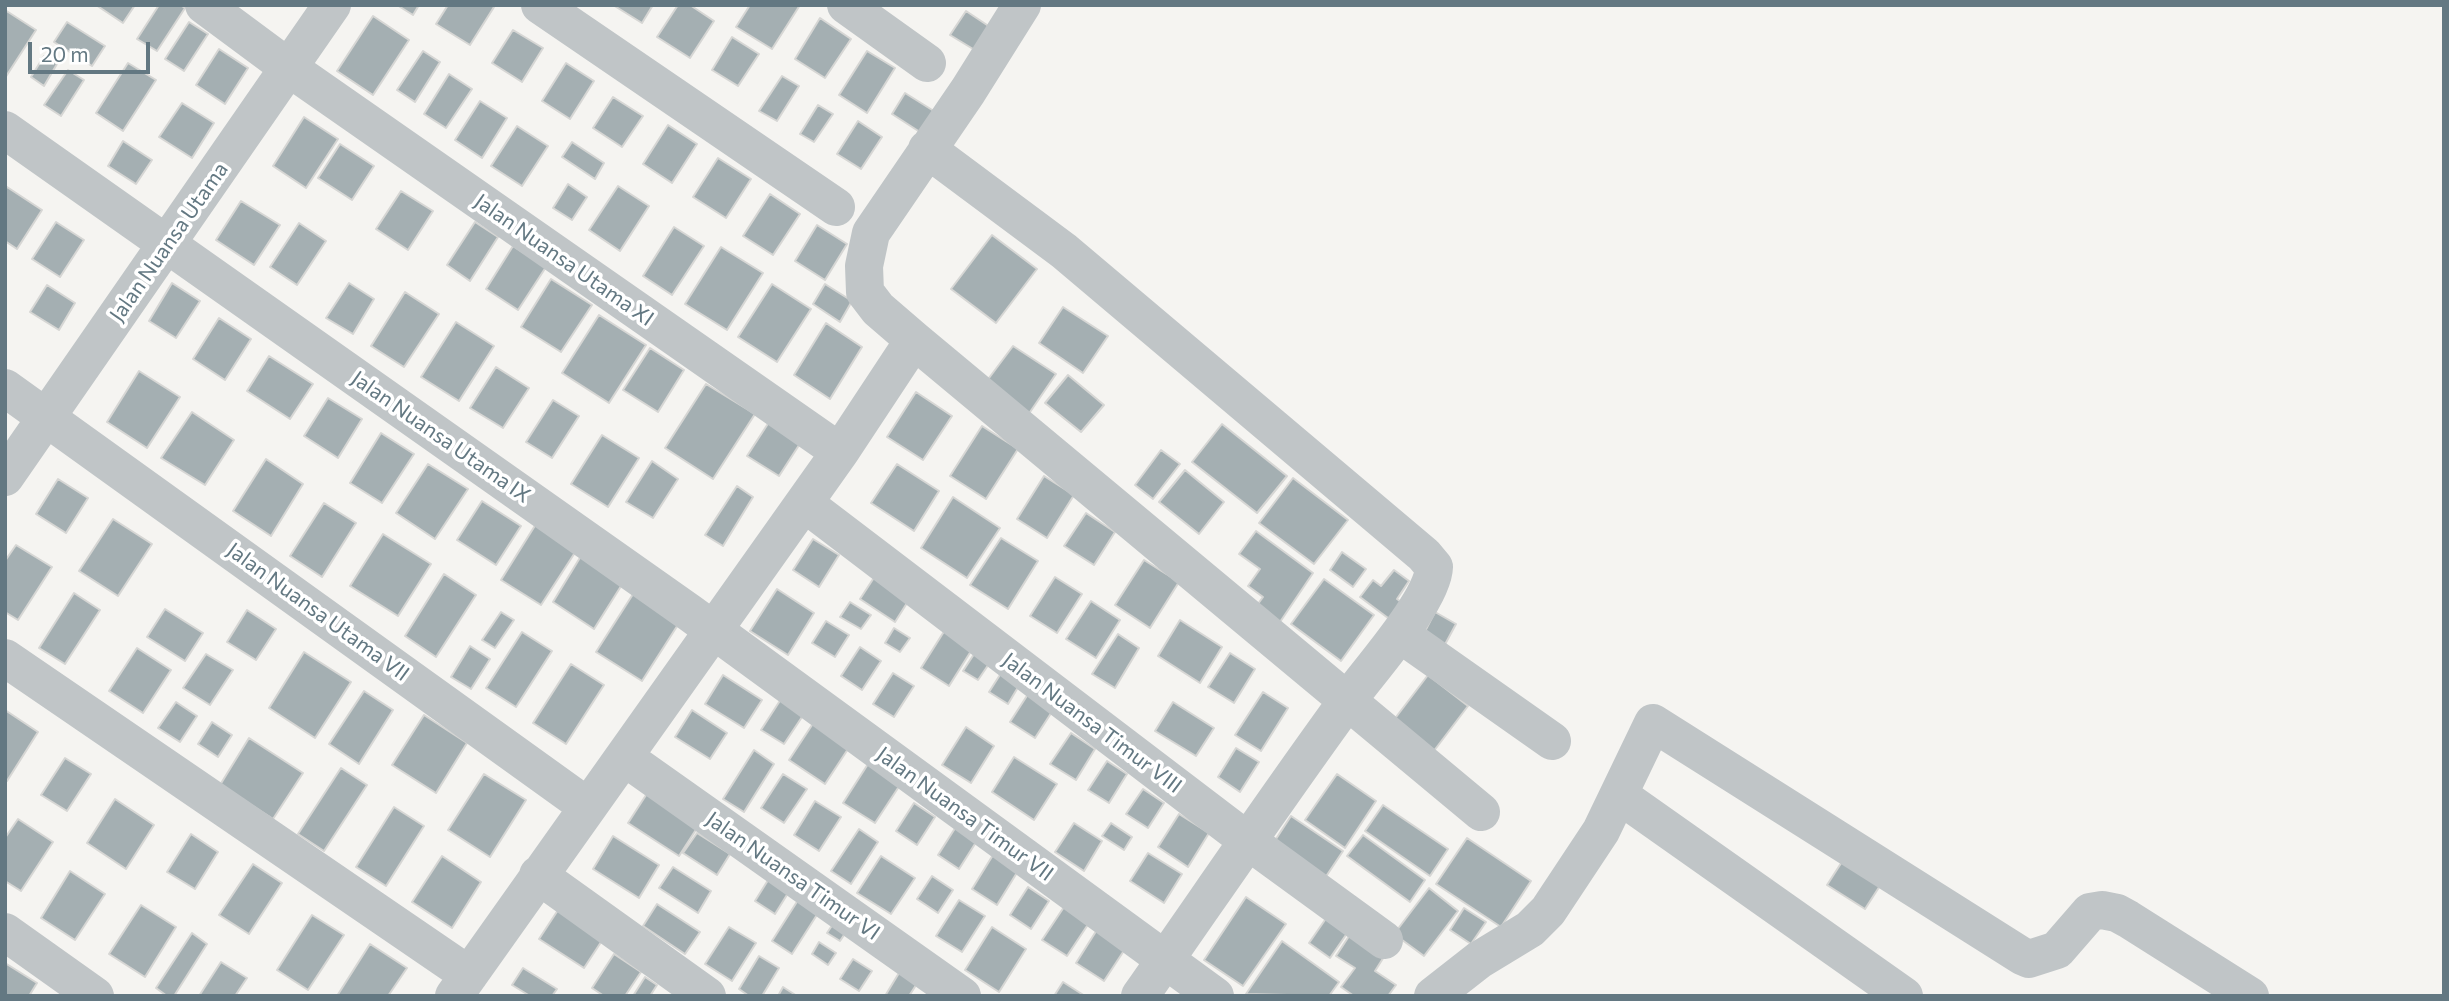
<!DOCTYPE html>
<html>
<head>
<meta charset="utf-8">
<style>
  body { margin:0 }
  #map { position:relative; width:2449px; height:1001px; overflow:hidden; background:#f5f4f1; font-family:Commissioner,sans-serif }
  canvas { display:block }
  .frame { position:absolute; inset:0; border:7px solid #637882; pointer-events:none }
  .scale { position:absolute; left:28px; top:42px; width:122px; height:32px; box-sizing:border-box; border:4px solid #637882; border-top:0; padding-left:9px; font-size:21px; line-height:24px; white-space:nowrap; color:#637882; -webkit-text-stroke:5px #fff; paint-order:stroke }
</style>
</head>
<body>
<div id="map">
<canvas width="2449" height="1001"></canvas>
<div class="frame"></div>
<div class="scale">20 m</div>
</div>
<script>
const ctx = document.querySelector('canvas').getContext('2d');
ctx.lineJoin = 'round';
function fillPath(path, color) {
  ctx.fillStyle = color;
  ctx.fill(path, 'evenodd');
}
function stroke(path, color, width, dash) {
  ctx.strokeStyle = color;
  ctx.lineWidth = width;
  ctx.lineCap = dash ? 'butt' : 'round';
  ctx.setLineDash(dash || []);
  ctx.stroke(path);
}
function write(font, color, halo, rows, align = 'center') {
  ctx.font = font + ' Commissioner,sans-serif';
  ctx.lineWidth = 7;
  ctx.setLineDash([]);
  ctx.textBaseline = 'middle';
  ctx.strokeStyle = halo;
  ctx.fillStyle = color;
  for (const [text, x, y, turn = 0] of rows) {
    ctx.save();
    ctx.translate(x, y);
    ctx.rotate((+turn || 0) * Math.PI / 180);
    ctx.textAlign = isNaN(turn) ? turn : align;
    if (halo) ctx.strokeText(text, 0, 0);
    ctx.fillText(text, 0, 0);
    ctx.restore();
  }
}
const building = new Path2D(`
  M96 5H135L123 23Z
  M159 5H180L185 8 157 51 137 39Z
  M397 5H419L413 15Z
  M448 5H491L494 7 470 45 436 24Z
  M613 5H653L642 23Z
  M678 5H690L714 21 690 58 657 37Z
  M750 5H800L772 49 736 27Z
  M5 10 36 30 5 78Z
  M966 11 993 29 978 52 950 35Z
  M373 16 409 40 373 95 337 71Z
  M820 18 851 39 825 78 795 59Z
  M67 22 105 46 92 66 54 42Z
  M189 22 208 34 184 71 165 59Z
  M513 30 543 48 522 82 492 63Z
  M732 37 759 54 738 86 712 70Z
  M219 49 248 68 225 104 196 85Z
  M423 51 440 62 415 102 397 90Z
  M867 51 895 68 867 113 839 95Z
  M44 56 57 64 44 86 31 77Z
  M128 63 156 80 123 131 96 113Z
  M566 63 594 81 570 119 542 101Z
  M68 70 84 80 61 116 44 105Z
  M449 74 472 89 446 128 424 114Z
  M782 76 799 86 777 121 759 111Z
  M905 93 937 113 923 134 892 114Z
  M613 97 643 116 622 147 593 128Z
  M480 101 507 118 482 158 455 140Z
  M182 103 214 123 192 158 159 137Z
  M818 105 833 114 814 142 800 134Z
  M304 117 338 139 306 188 273 166Z
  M858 121 882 137 861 169 837 154Z
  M668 125 697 144 672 183 643 164Z
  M517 126 548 146 522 186 491 166Z
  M123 141 152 160 136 184 108 166Z
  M572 142 604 163 595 179 562 157Z
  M340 144 374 166 352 200 318 178Z
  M718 158 751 179 726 218 693 197Z
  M568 184 587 197 572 220 553 208Z
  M618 186 649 206 620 251 589 230Z
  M7 187 42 210 17 249 5 241V190Z
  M401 191 433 211 408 250 376 229Z
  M770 194 800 214 773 255 743 236Z
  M241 201 280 225 254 265 216 240Z
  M56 222 84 240 60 277 32 259Z
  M475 222 498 237 470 281 447 265Z
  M299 223 326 241 297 285 270 267Z
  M817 225 847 244 825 280 795 261Z
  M674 227 704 246 672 295 643 276Z
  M992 235 1037 269 996 323 951 289Z
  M513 246 546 267 518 310 486 289Z
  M721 247 763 273 727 330 685 304Z
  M551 279 592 305 561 352 521 327Z
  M172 283 200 301 176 338 149 321Z
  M349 283 374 299 353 334 326 318Z
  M772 284 811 309 777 362 738 337Z
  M825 284 852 301 840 322 813 304Z
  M47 285 75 303 59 330 30 312Z
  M405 292 439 314 404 367 371 346Z
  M1063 307 1108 336 1083 373 1039 343Z
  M599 315 646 345 609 403 562 373Z
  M219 318 251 339 225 380 193 359Z
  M456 322 494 346 459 401 421 377Z
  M826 323 862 347 830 399 794 375Z
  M1013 346 1056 374 1028 415 986 382Z
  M650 348 684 370 658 412 623 390Z
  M269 356 313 384 290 419 247 391Z
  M496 367 529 388 503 428 470 408Z
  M139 371 180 397 147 448 107 422Z
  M1068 375 1104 405 1081 432 1045 403Z
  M706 384 755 414 713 479 665 448Z
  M916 392 952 416 923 460 887 437Z
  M328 398 362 419 338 458 304 436Z
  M553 400 579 416 552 458 526 442Z
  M192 412 234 440 205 485 161 458Z
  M771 419 803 439 779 476 747 456Z
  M1222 424 1287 476 1257 513 1192 462Z
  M982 426 1018 449 986 499 950 476Z
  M381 433 414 454 382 503 350 483Z
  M602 435 639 458 608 507 571 484Z
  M1161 450 1180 464 1153 499 1135 485Z
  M266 459 303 484 271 536 233 511Z
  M652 461 678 479 653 518 626 502Z
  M428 464 468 489 435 539 396 513Z
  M897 464 939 491 914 531 871 503Z
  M1185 470 1224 502 1199 534 1159 502Z
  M1044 476 1074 495 1047 538 1017 519Z
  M1293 478 1348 520 1314 564 1259 523Z
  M58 479 88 498 66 533 36 514Z
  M737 486 753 497 723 546 705 535Z
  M953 497 1000 528 967 578 921 548Z
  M482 501 521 526 496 565 457 540Z
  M324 503 356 523 322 577 290 556Z
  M1086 513 1115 532 1094 565 1064 546Z
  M113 519 152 544 118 596 79 571Z
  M536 524 576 551 541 605 501 580Z
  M1256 531 1313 573 1278 625 1255 608 1263 597 1248 586 1260 569 1239 554Z
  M383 534 431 564 398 616 350 586Z
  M1001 538 1038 561 1008 609 970 585Z
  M813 539 839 555 819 587 793 570Z
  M16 545 52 567 18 620 5 612V561Z
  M1342 552 1366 569 1353 587 1330 570Z
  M581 556 623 583 594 629 553 602Z
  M1144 560 1179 582 1150 628 1115 605Z
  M879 570 914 592 895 622 860 599Z
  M1394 570 1409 581 1397 599 1404 604 1392 621 1360 597 1373 580 1381 586Z
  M444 574 476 595 436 657 405 636Z
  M1055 577 1082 594 1057 633 1030 616Z
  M1324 579 1374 615 1341 661 1291 624Z
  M777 589 814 613 788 655 750 631Z
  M635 591 681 620 642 681 596 652Z
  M74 593 100 610 65 664 39 648Z
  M1091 601 1120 620 1096 658 1066 639Z
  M850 602 871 615 861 629 840 617Z
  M165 609 203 633 185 661 147 637Z
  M247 610 276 629 256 660 227 642Z
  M501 612 514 620 495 648 482 640Z
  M1435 612 1456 624 1442 650 1421 639Z
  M1180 620 1222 647 1200 683 1158 656Z
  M826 621 849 635 835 657 812 643Z
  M950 622 978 640 949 686 921 668Z
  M894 628 910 638 900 652 885 643Z
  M522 632 552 651 516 707 486 688Z
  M1118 634 1139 648 1115 688 1092 674Z
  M470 646 490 659 471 689 451 677Z
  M860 647 881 661 862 690 841 676Z
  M137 648 171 670 143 713 109 691Z
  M978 648 993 658 978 680 963 671Z
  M304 652 351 682 315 738 269 708Z
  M1230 653 1255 669 1234 703 1208 687Z
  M206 654 233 670 210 705 183 688Z
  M571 664 604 685 566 744 533 723Z
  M1005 667 1023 679 1008 704 989 692Z
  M893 673 914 686 894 717 873 704Z
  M723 675 762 700 744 728 705 704Z
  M1428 675 1468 706 1430 756 1390 725Z
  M1032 688 1057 704 1035 738 1010 722Z
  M364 691 393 710 359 764 329 744Z
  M1263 692 1288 708 1261 751 1235 735Z
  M783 696 806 711 784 744 761 730Z
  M176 702 197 716 180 742 158 728Z
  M1173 702 1214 728 1196 756 1155 731Z
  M5 710 38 732 7 781 5 780Z
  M692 710 727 733 710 759 675 737Z
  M424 715 467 743 436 793 392 765Z
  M816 719 852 743 825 784 789 760Z
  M212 722 232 735 218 757 198 744Z
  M966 727 994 746 971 783 942 765Z
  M1071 733 1095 749 1076 780 1050 764Z
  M249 738 303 773 273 819 220 785Z
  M1236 748 1259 762 1240 792 1218 777Z
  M754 750 774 764 744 812 723 799Z
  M1014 757 1057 784 1034 820 992 792Z
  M65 758 91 774 67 811 41 795Z
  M1107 761 1127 774 1109 803 1088 790Z
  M868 764 900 785 875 823 843 803Z
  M341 768 367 785 324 851 298 834Z
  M484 774 526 800 490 857 448 830Z
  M783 774 807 789 784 823 761 808Z
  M1337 774 1376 801 1345 848 1305 820Z
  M1143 789 1164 803 1148 828 1126 814Z
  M648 792 699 825 679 856 628 823Z
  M115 799 154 825 126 869 87 843Z
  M815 801 841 817 819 851 794 835Z
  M914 803 935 817 917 845 896 831Z
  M1383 805 1448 849 1430 876 1365 831Z
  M394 807 424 826 386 886 356 867Z
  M1179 814 1209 833 1188 867 1158 847Z
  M1291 816 1343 851 1325 878 1274 842Z
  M18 819 53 842 21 891 5 881V838Z
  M959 822 980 836 959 869 938 855Z
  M1074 823 1102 841 1084 871 1055 852Z
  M1111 823 1132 837 1124 850 1102 836Z
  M859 829 878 842 851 884 831 871Z
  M697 833 730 854 717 875 683 853Z
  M191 834 218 852 195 889 167 872Z
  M1363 835 1425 880 1410 902 1347 856Z
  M613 836 659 865 639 898 593 869Z
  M1467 838 1531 881 1501 927 1436 884Z
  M1148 853 1182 874 1164 903 1130 881Z
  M1847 854 1885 878 1865 909 1827 885Z
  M993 855 1018 871 997 905 972 889Z
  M442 856 481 882 452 928 412 902Z
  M881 856 915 878 891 914 857 893Z
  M253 864 282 883 249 934 219 915Z
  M673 867 711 891 698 913 659 888Z
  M70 871 105 894 75 940 41 918Z
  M932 876 953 890 938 913 917 899Z
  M770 877 790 890 775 914 755 901Z
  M1028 887 1049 901 1031 929 1010 915Z
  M1429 888 1458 911 1424 956 1394 934Z
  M800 897 820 910 792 954 772 941Z
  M1246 897 1286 924 1243 986 1204 960Z
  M959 900 985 916 962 952 936 936Z
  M562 904 607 933 584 968 539 939Z
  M657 904 700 932 685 954 643 926Z
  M141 905 176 927 145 977 109 954Z
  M1064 907 1089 923 1067 956 1042 940Z
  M1464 908 1486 922 1471 944 1450 930Z
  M312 915 344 935 308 990 277 970Z
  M1327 917 1348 932 1330 958 1309 943Z
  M837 918 850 926 840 941 827 933Z
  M1100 925 1129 943 1104 981 1076 963Z
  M729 927 756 943 732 981 705 964Z
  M992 927 1026 949 999 992 965 970Z
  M1353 930 1387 952 1375 971 1396 985 1388 996H1354L1341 987 1355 968 1336 956Z
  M192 933 207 944 174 996H167L156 988Z
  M1282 941 1339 982 1329 996 1246 994Z
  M819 942 836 953 828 965 812 954Z
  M370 944 407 968 388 996H337Z
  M614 954 641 972 625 996H604L592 988Z
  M759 956 779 968 762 996H749L739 989Z
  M853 959 872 971 859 991 840 979Z
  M221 962 247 978 235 996H199Z
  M5 963 37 983 29 996H5Z
  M523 968 557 989 552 996H530L512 985Z
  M902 968 920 979 909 996H885Z
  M645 977 657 985 650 996H633Z
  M1063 982 1085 996H1054Z
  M783 987 797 996H778Z`);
const street = new Path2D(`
  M204 5 289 68 840 452
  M540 5 836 207
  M846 5 927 63
  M1022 5 968 91 871 233 864 266 865 292 878 309 914 340 1481 812
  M5 130 690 613 1215 996
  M927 149 1064 251 1424 555 1434 567C1433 601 1366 674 1345 704 1275 800 1208 899 1140 996
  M5 388 588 807
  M5 477 332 5
  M804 503 1248 841 1384 940
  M1400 634 1552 741
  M5 658 469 975
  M624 757 962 996
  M1619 795 1904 996
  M538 875 707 996
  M5 932 95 996
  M454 996 840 452 914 340
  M1433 996 1479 960 1530 929 1548 911 1601 831 1653 723 2022 956 2029 959 2057 950 2090 912 2102 910 2117 913 2128 919 2250 996`);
const streetNames = [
  ["Jalan Nuansa Utama",169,242,-55],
  ["Jalan Nuansa Utama XI",564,260,35],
  ["Jalan Nuansa Utama IX",441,437,35],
  ["Jalan Nuansa Utama VII",318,612,36],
  ["Jalan Nuansa Timur VIII",1092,723,37],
  ["Jalan Nuansa Timur VII",965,814,36],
  ["Jalan Nuansa Timur VI",793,876,35]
];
fillPath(building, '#a4afb2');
stroke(building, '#d6d6d4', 2);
stroke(street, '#c0c5c7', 38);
write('21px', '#637882', '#fff', streetNames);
</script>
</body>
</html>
